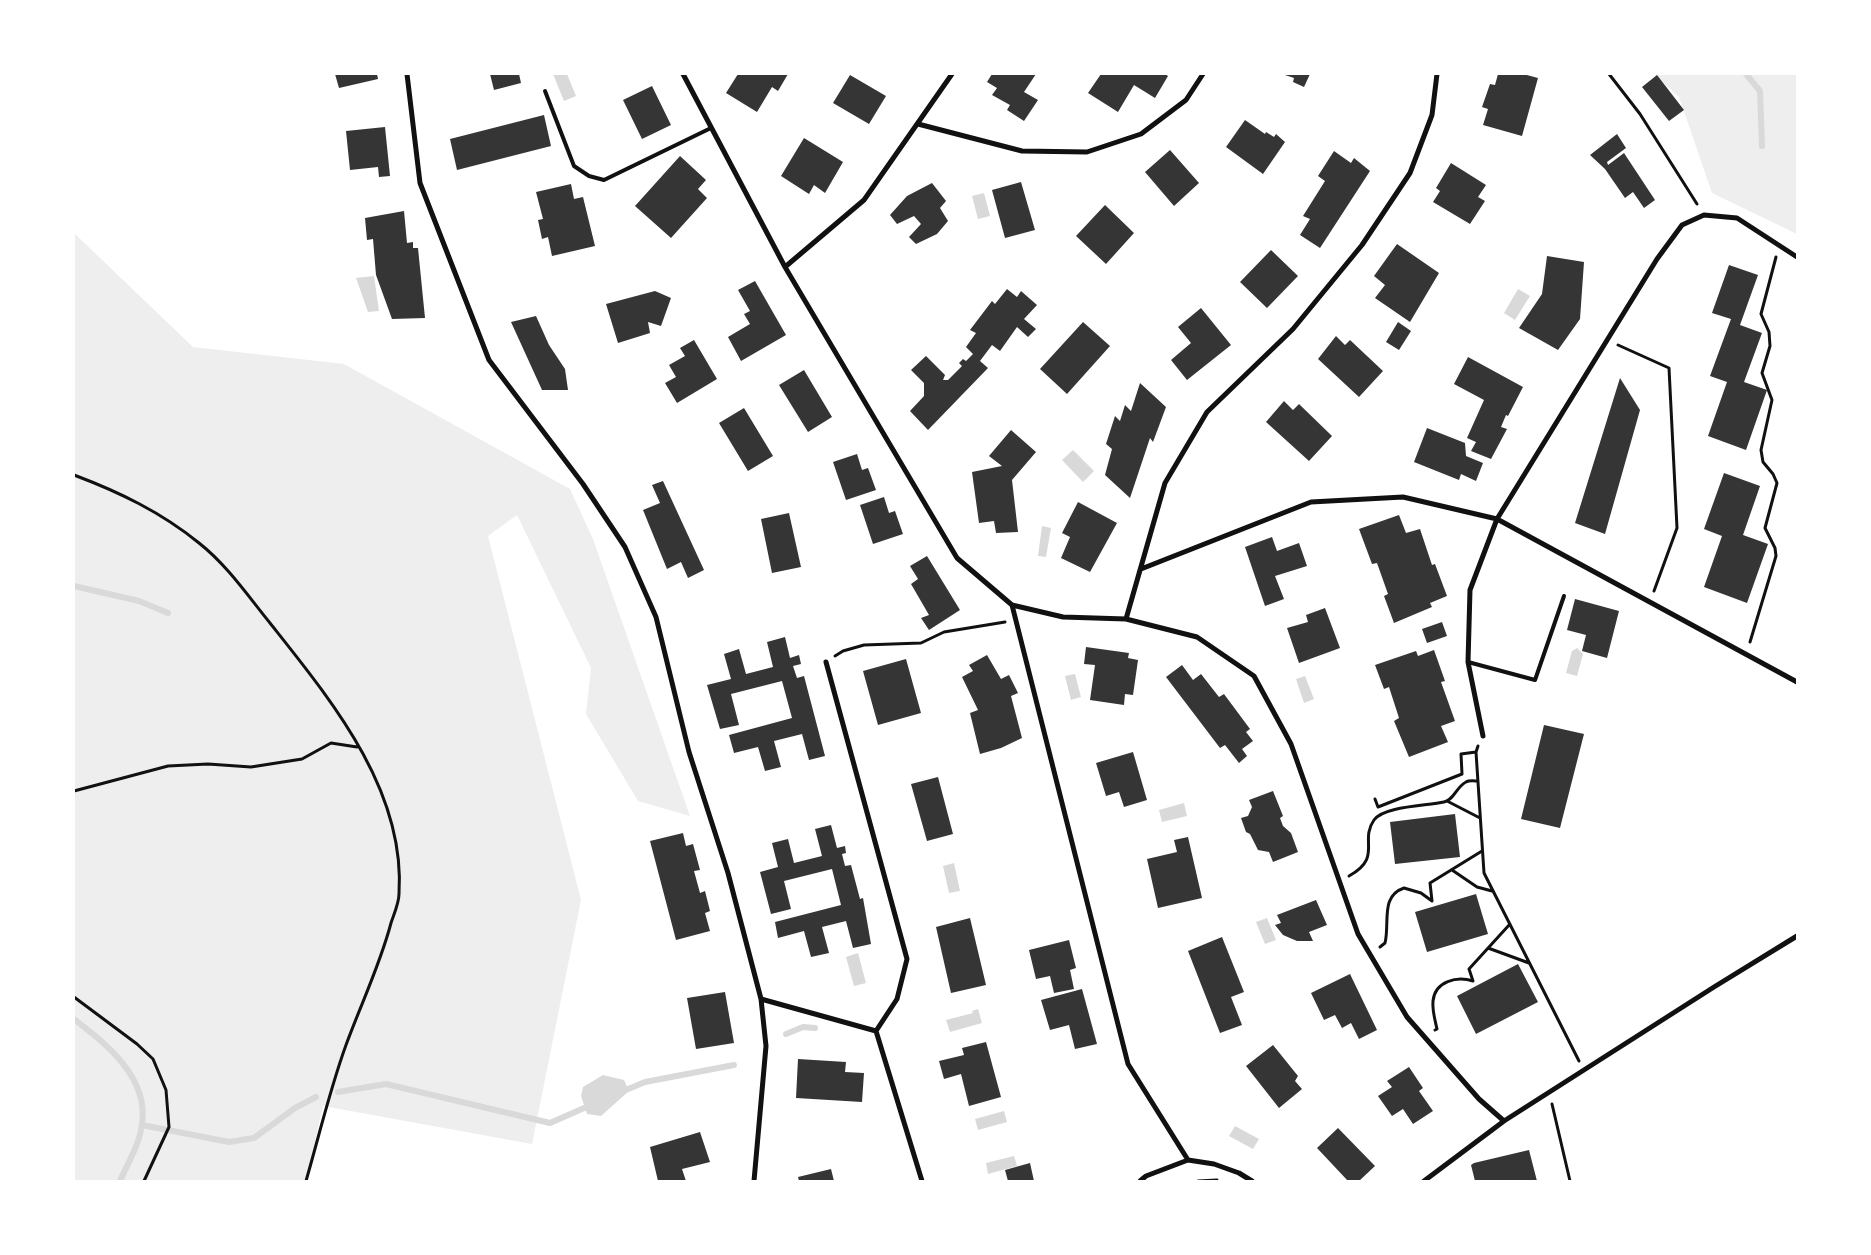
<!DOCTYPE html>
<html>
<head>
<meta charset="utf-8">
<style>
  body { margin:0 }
  #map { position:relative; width:1871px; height:1255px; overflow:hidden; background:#fff; font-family:"Times New Roman",serif }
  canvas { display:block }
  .frame { position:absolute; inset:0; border:75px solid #fff; pointer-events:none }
</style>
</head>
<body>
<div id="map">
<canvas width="1871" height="1255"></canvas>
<div class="frame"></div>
</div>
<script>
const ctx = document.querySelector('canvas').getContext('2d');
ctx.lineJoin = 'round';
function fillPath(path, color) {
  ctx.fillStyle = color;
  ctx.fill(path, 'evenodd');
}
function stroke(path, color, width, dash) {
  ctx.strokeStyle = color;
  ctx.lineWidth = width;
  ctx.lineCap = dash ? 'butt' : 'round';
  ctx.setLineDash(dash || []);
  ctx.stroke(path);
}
const green = new Path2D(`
  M1653 74H1797V234L1712 193 1679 97Z
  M74 233 193 347 344 364 570 489 593 539 690 816 638 801 586 714 591 668 517 515 488 536 581 900 532 1144 323 1106 306 1181H74Z`);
const water = new Path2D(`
  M553 74H567L576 96 564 101Z
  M984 193 990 216 978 219 972 196Z
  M374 276 379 311 368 312 356 278Z
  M1518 289 1530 296 1515 320 1504 313Z
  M1073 450 1094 471 1083 482 1062 460Z
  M1042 526 1051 528 1046 557 1038 556Z
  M1577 648 1583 654 1577 676 1566 673 1572 651Z
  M1075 674 1081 697 1071 700 1065 676Z
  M1305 676 1314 699 1304 703 1296 679Z
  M1184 803 1187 816 1162 822 1159 810Z
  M954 863 960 891 949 893 943 866Z
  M1267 918 1276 940 1265 944 1256 922Z
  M858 953 866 983 854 986 846 957Z
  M978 1009 982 1023 950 1032 946 1020 973 1013 972 1011Z
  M603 1075 624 1080 629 1091 601 1116 587 1114 581 1096 583 1087Z
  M1004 1111 1007 1122 978 1130 975 1119Z
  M1235 1126 1259 1139 1253 1149 1229 1136Z
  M1014 1156 1017 1166 988 1174 986 1163Z`);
const stream = new Path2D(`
  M1746 74 1760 91 1762 146
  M74 586 139 601 168 613
  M74 1019C106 1044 149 1077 142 1124 140 1143 128 1163 120 1181
  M786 1034 803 1027 815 1028
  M338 1092 386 1084 550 1123 591 1105
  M621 1092 645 1082 734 1065
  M142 1125 229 1142 254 1138 295 1108 316 1097`);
const building = new Path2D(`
  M335 74H377L378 79 339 88Z
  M490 74H519L521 83 494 90Z
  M738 74H788L778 91 772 87 757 112 726 93Z
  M992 74H1036L1024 92 1038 100 1024 121 1007 110 1010 105 992 95 997 88 987 82Z
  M1101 74H1165L1168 76 1155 98 1134 85 1118 112 1088 93Z
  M1282 74H1310L1304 87 1293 82 1294 78Z
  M1498 74H1523L1538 78 1522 136 1483 125 1488 109 1482 107 1490 84 1495 85Z
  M850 75 886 96 869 124 833 103Z
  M1657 75 1684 110 1669 121 1642 87Z
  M652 86 671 125 642 139 623 100Z
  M544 115 551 146 457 170 450 139Z
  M1245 120 1265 134 1266 132 1274 137 1276 134 1285 142 1263 174 1226 147Z
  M385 127 390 176 379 177 378 167 350 170 346 131Z
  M1617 134 1626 148 1607 162 1608 165 1624 153 1655 200 1644 208 1633 192 1625 198 1605 169 1590 155Z
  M804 138 843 162 825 193 814 185 809 194 781 176Z
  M1170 150 1199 183 1174 206 1145 172Z
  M1334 151 1351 163 1354 158 1370 171 1320 248 1300 235 1310 219 1303 216 1325 181 1318 176Z
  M680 156 706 180 698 189 707 198 671 238 635 206Z
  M1451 163 1486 185 1478 197 1485 201 1470 224 1433 202 1440 191 1436 188Z
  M1021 182 1035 230 1005 238 992 190Z
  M932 183 946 201 940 208 948 221 937 234 916 244 909 237 921 224 914 216 897 224 890 215 907 196Z
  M571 184 574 199 583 197 595 246 552 256 548 237 542 239 538 220 543 219 536 192Z
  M1105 205 1134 233 1106 264 1076 236Z
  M404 211 407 243 413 242V248H418L425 318 392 319 376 275 373 239 367 240 365 218Z
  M1397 244 1439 273 1410 322 1375 298 1385 285 1374 276Z
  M1271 250 1298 276 1267 308 1240 282Z
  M1547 256 1584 262 1580 319 1558 350 1519 328 1542 294Z
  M1729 265 1758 275 1740 325 1762 333 1744 382 1767 390 1746 450 1708 436 1727 382 1710 376 1731 319 1712 313Z
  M755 281 786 335 741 361 728 337 750 324 744 314 750 311 738 290Z
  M1007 289 1017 297 1021 291 1037 305 1024 319 1036 329 1028 337 1017 327 1000 351 992 345 980 361 988 368 928 430 910 411 924 396V383L911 370 926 356 945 375 943 380H948L962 366 959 363 963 359 966 361 973 354 966 347 976 333 970 330 992 301 995 304Z
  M655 291 671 298 661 326 648 322 650 333 618 343 606 304Z
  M1201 308 1231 345 1187 380 1171 360 1191 343 1178 327Z
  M536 316 549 345 565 369 568 390H542L511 322Z
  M1083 322 1110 346 1067 394 1040 369Z
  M1398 322 1411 331 1399 350 1386 342Z
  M1336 336 1345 345 1350 340 1383 371 1359 397 1318 359Z
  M694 340 717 379 677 403 665 383 676 377 669 365 685 356 680 348Z
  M1468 357 1523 387 1508 416 1506 415 1501 427 1507 429 1491 459 1471 451 1476 442 1467 438 1484 400 1454 384Z
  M804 370 832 417 808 432 779 385Z
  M1620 378 1640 410 1605 534 1575 523Z
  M1140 383 1166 407 1153 442 1150 438 1130 498 1105 475 1112 449 1106 444 1115 416 1120 421 1125 405 1131 411Z
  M1284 401 1293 410 1299 404 1332 436 1309 461 1266 422Z
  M744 408 773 456 748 471 719 423Z
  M1427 428 1465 443 1466 456 1483 463 1476 481 1461 474 1459 480 1414 462Z
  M1011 430 1036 452 1012 480 1018 532 996 533 994 521 979 523 972 472 1002 466 989 456Z
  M857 454 862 470 868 468 876 490 846 500 833 462Z
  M1724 473 1760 486 1743 535 1768 544 1747 603 1704 587 1722 536 1704 529Z
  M663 481 704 570 688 578 681 562 667 569 643 510 660 503 652 485Z
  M884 497 889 513 895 511 903 534 873 544 860 505Z
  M1078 502 1117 523 1090 572 1061 558 1070 537 1062 533Z
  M789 513 801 567 772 573 761 519Z
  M1399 515 1406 533 1420 529 1432 565 1435 564 1447 596 1430 603 1432 607 1394 623 1384 596 1388 594 1377 563 1372 564 1359 529Z
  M1272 537 1277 551 1299 543 1307 566 1275 576 1284 599 1265 606 1245 547Z
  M927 556 960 610 929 630 921 618 929 615 911 584 918 579 910 566Z
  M1575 599 1619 611 1607 658 1582 651 1586 635 1567 630Z
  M1325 608 1340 648 1299 663 1287 628 1308 622 1306 615Z
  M1442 622 1447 636 1427 643 1422 629Z
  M785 637 790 658 799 655 801 664 793 666 797 678 804 676 825 756 809 760 802 734 774 741 781 767 765 771 758 747 734 753 729 735 792 718 782 681 731 694 739 725 720 729 707 685 731 679 724 654 739 649 746 674 773 667 767 642Z
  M1086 647 1129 653 1128 658 1138 660 1133 695 1125 694 1124 705 1090 700 1095 665 1084 664Z
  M1434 650 1445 681 1441 682 1455 721 1441 726 1448 742 1409 757 1394 721 1399 718 1389 687 1384 689 1375 665 1416 651 1418 656Z
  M987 655 1001 679 1009 675 1018 693 1011 696 1022 738 1001 748 980 754 970 713 978 710 962 677 973 671 969 665Z
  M906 659 921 713 878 725 863 671Z
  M1182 665 1193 680 1201 674 1219 697 1224 694 1250 729 1246 732 1253 741 1242 749 1247 756 1239 763 1225 745 1220 748 1166 677Z
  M1544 725 1584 734 1560 828 1521 819Z
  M1133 752 1147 800 1124 807 1119 792 1106 796 1096 763Z
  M938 777 953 834 927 841 911 784Z
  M1273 791 1283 816 1280 818 1283 826 1291 833 1298 852 1273 862 1269 852 1258 850 1250 834 1246 832 1241 818 1248 816 1252 807 1249 800Z
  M1455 814 1460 857 1395 864 1390 822Z
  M831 825 837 848 845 846 846 853 842 854 845 866 851 865 860 899 863 898 871 944 853 948 846 921 822 927 829 953 811 957 804 931 778 938 775 922 841 905 832 869 784 881 791 909 771 914 760 872 778 867 772 843 788 839 794 863 822 856 815 829Z
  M683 833 686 846 693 844 700 870 694 871 700 893 705 891 710 911 705 913 710 931 676 940 650 841Z
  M1188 837 1202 898 1158 908 1147 859 1177 852 1174 840Z
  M1476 894 1488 934 1427 952 1415 912Z
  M1316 900 1327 925 1309 932 1313 941H1297L1283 935 1275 925 1281 923 1277 915Z
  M970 918 986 985 951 993 936 927Z
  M1222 937 1244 992 1231 997 1242 1025 1220 1033 1188 951Z
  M1069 940 1076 968 1070 970 1074 989 1054 993 1050 976 1036 979 1029 950Z
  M1518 964 1538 1002 1476 1034 1457 996Z
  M1350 974 1377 1030 1359 1039 1351 1023 1342 1028 1335 1015 1324 1020 1311 993Z
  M1082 989 1097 1044 1075 1049 1069 1025 1050 1030 1041 1000Z
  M725 992 734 1043 696 1049 687 998Z
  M986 1042 1001 1097 969 1106 961 1074 944 1079 939 1061 964 1055 962 1048Z
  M1273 1045 1298 1076 1295 1081 1302 1089 1279 1108 1246 1066Z
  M798 1059 846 1062 845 1072 864 1073 862 1102 796 1098Z
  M1409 1067 1423 1088 1419 1091 1433 1111 1413 1124 1403 1109 1392 1116 1378 1096 1392 1087 1387 1081Z
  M1338 1128 1375 1166 1359 1181H1348L1317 1148Z
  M700 1132 710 1162 682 1169 686 1181H658L650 1147Z
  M1529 1150 1537 1181H1475L1471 1165 1474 1163Z
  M1030 1163 1034 1181H1008L1005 1170Z
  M831 1169 834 1181H799L798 1177Z`);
const path = new Path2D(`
  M1609 74 1640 114 1697 204
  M1618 345 1669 368 1677 528 1654 591
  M74 475C119 492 161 512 199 543 227 565 248 596 270 623 331 700 406 790 399 894 399 903 394 914 391 923 380 965 361 1004 346 1045 330 1089 319 1136 306 1181
  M1750 642 1776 556 1775 548 1765 528 1777 483 1773 474 1763 462 1761 450 1772 400 1762 373 1770 346 1769 332 1761 314 1776 257
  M835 656 843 651 864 645 921 643 944 632 1005 622
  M1478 746 1476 752 1484 873 1579 1061
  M74 791 168 766 208 764 251 767 302 759 331 743 357 747
  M1375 799 1378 807 1462 774 1461 754 1476 752
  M1447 801 1480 818
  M1452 870 1477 887 1492 891
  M1349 876C1383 857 1359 841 1374 820 1384 806 1427 806 1444 802 1454 800 1457 786 1466 782 1469 780 1475 781 1478 781
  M1380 947 1385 943C1390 923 1380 896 1404 888L1421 893 1432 901 1430 883 1482 851
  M1488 948 1529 963
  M74 997 137 1044 153 1059 166 1090 169 1127 144 1181
  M1435 1030 1437 1029C1435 1020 1432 1010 1433 1001 1435 981 1457 976 1473 981L1469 969 1510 924
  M1552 1104 1570 1181
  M1198 1181 1217 1180`);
const service = new Path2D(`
  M545 91 574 166 589 176 604 180 711 128
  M1468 662 1535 680 1564 596`);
const minor = new Path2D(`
  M407 74 420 183 489 360 583 484 625 547 656 617 689 752 728 873 761 999 876 1031 922 1181
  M683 74 785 267 957 558 1012 605 1063 617 1126 619 1197 637 1254 676 1291 744 1358 934 1407 1017 1479 1099 1504 1121
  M918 124 1022 151 1087 152 1141 134 1186 100 1203 74
  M785 267 864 200 952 74
  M1141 569 1311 502 1403 497 1497 519 1797 682
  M1012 605 1128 1064 1188 1160
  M1126 619 1165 483 1207 412 1293 329 1362 245 1410 173 1432 115 1437 74
  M826 662 907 959 897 999 876 1031
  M1483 736 1468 662 1470 590 1497 519 1657 259 1682 225 1704 215 1737 218 1797 257
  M754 1181 766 1046 761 999
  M1140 1181 1146 1176 1188 1160 1214 1164 1239 1173 1252 1181
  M1424 1181 1504 1121 1714 987 1797 936`);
fillPath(green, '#eee');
fillPath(water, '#d9d9d9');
stroke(stream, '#d9d9d9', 6);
fillPath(building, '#353535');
stroke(path, '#111', 3);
stroke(service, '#111', 4);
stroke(minor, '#111', 5);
</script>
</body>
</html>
